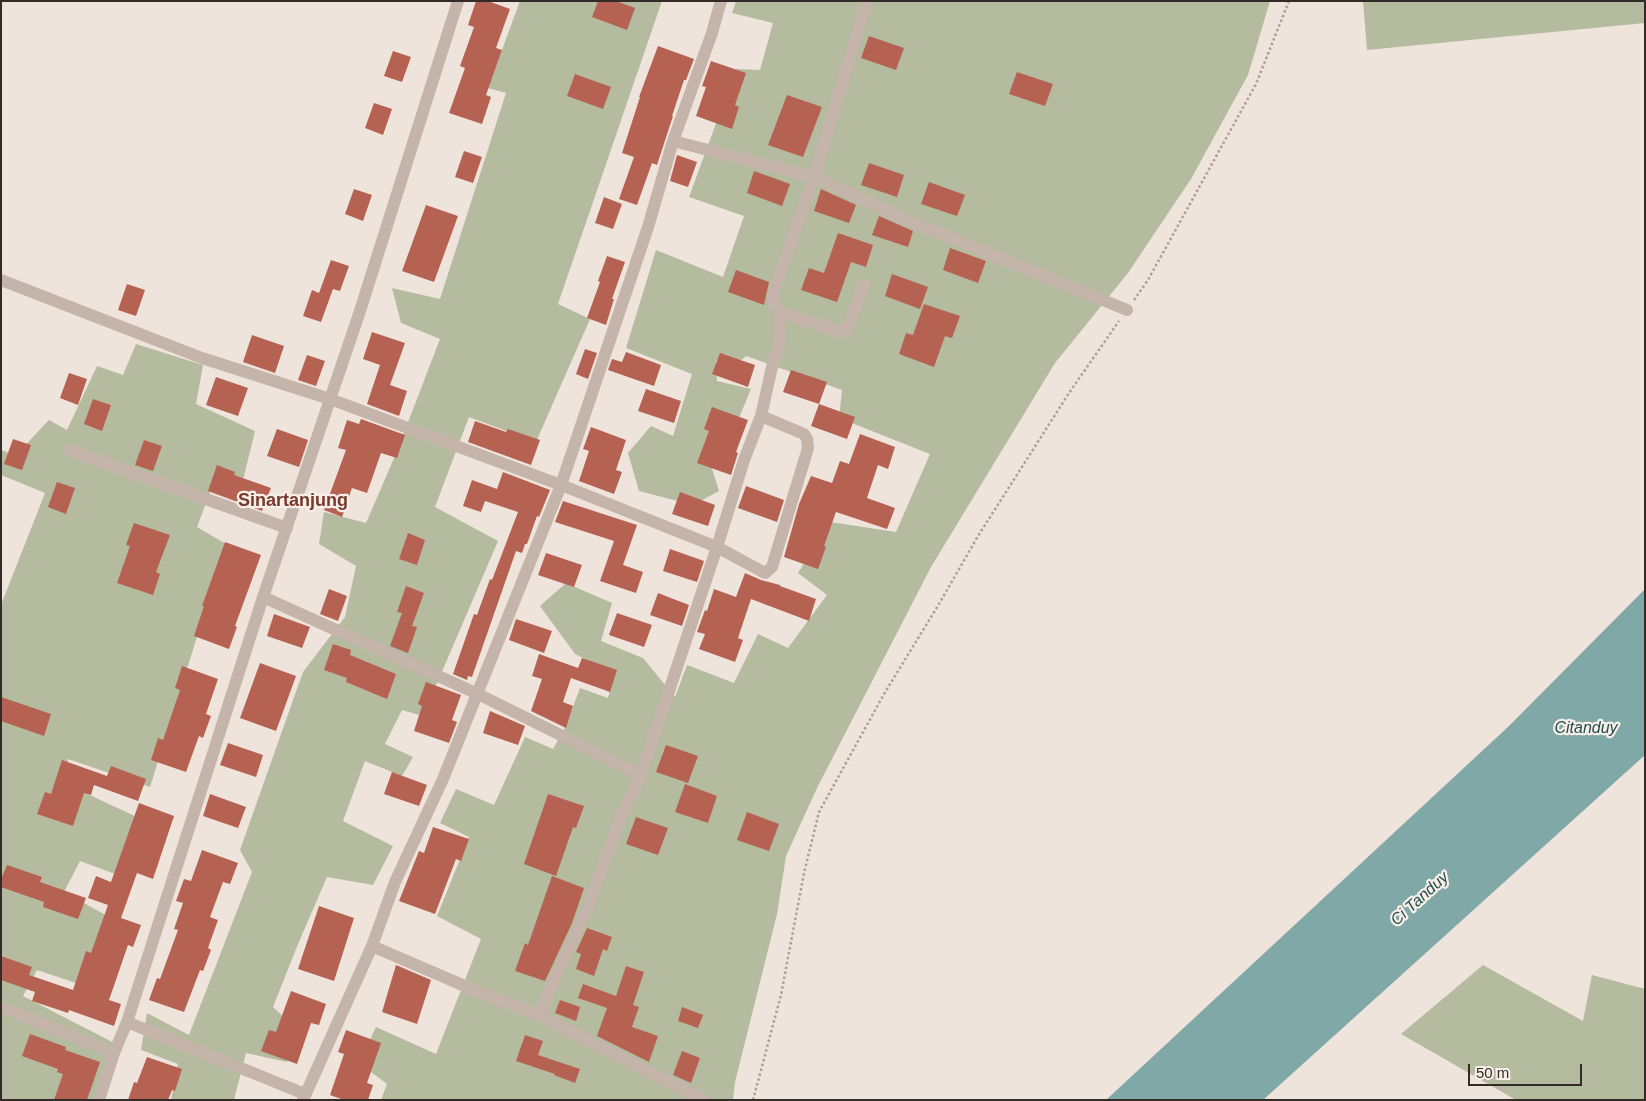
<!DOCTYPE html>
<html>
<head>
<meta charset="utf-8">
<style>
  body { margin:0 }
  #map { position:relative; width:1646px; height:1101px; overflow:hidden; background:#eee4dc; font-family:Helvetica,sans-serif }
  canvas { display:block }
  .frame { position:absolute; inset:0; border:2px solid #332b28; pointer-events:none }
  .scale { position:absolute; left:1468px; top:1064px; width:114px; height:22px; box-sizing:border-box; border:2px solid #332b28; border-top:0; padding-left:6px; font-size:15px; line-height:18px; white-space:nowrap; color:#332b28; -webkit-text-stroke:4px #f7efe8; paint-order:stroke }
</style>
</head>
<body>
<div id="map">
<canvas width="1646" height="1101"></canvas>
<div class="frame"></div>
<div class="scale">50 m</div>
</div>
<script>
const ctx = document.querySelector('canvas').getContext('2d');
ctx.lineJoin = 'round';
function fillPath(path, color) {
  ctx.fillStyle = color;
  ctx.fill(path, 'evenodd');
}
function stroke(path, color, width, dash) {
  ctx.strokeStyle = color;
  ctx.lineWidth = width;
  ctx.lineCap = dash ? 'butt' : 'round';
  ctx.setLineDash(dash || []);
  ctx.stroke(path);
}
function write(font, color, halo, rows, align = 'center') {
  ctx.font = font + ' Helvetica,sans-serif';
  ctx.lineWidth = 4.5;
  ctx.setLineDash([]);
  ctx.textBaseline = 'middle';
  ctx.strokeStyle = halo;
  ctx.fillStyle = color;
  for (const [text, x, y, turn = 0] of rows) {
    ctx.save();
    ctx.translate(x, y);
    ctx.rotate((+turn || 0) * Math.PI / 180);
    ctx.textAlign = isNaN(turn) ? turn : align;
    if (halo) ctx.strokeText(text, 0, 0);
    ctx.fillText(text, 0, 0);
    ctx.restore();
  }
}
const green = new Path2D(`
  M520 1H662L558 304 590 319 536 442 469 417 435 507 498 541 423 716 402 710 385 744 413 757 402 776 365 761 343 821 393 846 373 885 327 877 298 944 273 1007 300 1032 287 1062 246 1053 234 1100H171L178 1064 141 1050 147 1013 189 1035 252 872 240 850 303 672 345 617 356 566 319 544 324 512 366 523 395 456 440 339 401 323 392 288 440 299 506 93 488 88Z
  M736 1H1270L1248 75 1191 179 1128 273 1055 363 931 567 817 788 786 856 777 914 735 1082 733 1100H381L387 1084 359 1063 376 1027 436 1054 481 939 437 916 469 837 440 823 456 789 494 805 525 737 553 749 566 726 580 688 608 698 614 673 575 654 540 606 566 583 612 603 601 641 643 658 675 697 687 665 734 683 758 634 788 648 827 595 798 573 830 522 896 532 930 454 839 418 842 390 746 356 735 366 716 360 717 381 751 389 736 425 710 462 719 491 693 505 639 491 628 453 651 426 673 436 692 374 626 348 656 250 723 277 744 216 689 197 736 69 760 70 773 23 732 13Z
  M1363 1H1645V23L1367 50Z
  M136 344 203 365 196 404 255 431 242 484 216 476 197 527 226 544 150 787 68 759 66 784 139 818 118 875 80 861 64 892 111 918 85 986 37 970 23 996 122 1047 104 1100H1V605L45 493 1 475V450L16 455 49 420 67 430 97 366 123 375Z
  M1483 965 1583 1021 1592 975 1645 989V1100H1516L1401 1034Z`);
const water = new Path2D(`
  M1645 589V755L1263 1100H1106L1509 726Z`);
const building = new Path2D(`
  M476 1H488L510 9 496 48 502 50 486 95 491 97 482 124 449 113 465 68 460 66 474 27 468 25Z
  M598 1H616L635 8 627 30 592 17Z
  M869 36 904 48 896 70 861 58Z
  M658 46 694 59 686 80H684L672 116H673L657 165 652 163 637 205 619 199 634 157 622 153 640 97H639Z
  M393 51 411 57 402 82 384 76Z
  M711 61 746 73 735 105 739 107 732 129 696 116 706 87 702 86Z
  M1017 72 1053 84 1045 106 1009 94Z
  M575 74 611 87 603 109 567 96Z
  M787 95 822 107 803 157 768 145Z
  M374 103 392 109 383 135 365 128Z
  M464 151 482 157 473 183 455 177Z
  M677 155 697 162 688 187 670 181Z
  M869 163 904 175 897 197 861 185Z
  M754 171 790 184 782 206 747 193Z
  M929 182 965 195 957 216 921 204Z
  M354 189 372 195 363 221 345 214Z
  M821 189 856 205 849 223 814 211Z
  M604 197 622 204 613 229 595 223Z
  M426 205 458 216 434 282 402 271Z
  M879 216 913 231 908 247 872 235Z
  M838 233 873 245 866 267 851 262 837 302 801 290 809 268 824 273Z
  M950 248 986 261 978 283 943 270Z
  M607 256 625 262 612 299H614L606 325 587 318 600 282 598 281Z
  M331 260 349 266 340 291 333 289 321 322 303 316 312 290 319 293Z
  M736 270 769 282 764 305 728 292Z
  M892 274 928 287 920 309 885 296Z
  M127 284 145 290 136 316 118 310Z
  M924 304 960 316 952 338 945 336 934 367 899 354 906 333 913 335Z
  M372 332 405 343 390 385 407 391 399 416 367 404 380 365 363 359Z
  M252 335 284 346 275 373 243 362Z
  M585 349 597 353 588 379 576 374Z
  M626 352 661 365 654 386 608 370 612 359 622 362Z
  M720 353 755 365 748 387 712 374Z
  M307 355 325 361 316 386 298 380Z
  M791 370 827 382 819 404 783 392Z
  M69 373 87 379 78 405 60 398Z
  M216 377 248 388 238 416 206 405Z
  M646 389 681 401 674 423 638 411Z
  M93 399 111 405 102 431 84 424Z
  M819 404 855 417 847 439 811 426Z
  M712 407 748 420 736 452 738 453 731 475 697 463 709 431 704 429Z
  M361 419 405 435 397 458 381 453 367 493 352 488 342 517 324 510 346 450 338 448 347 420 359 424Z
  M475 421 506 432 508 429 540 440 531 465 468 442Z
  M591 427 626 440 616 470 622 472 614 494 579 481 589 451 583 449Z
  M277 429 308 440 299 467 267 456Z
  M860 434 895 447 888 469 878 465 867 498 895 508 887 529 836 512 824 546 826 547 818 569 784 557 799 504 811 476 832 483 840 461 849 464Z
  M13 439 31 445 22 470 4 464Z
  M144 440 162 446 153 471 135 465Z
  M217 465 235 472 234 475 271 488 262 511 208 491Z
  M503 472 550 490 539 517 537 516 527 544H525L522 553 516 551 472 677 468 676 467 680 453 674 474 614 477 615 490 579 492 580 518 512 485 501 481 512 463 506 472 480 497 489Z
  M57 482 75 488 66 514 48 507Z
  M746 486 784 500 777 522 738 508Z
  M680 492 715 505 708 526 672 514Z
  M563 501 637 525 623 565 643 572 636 593 600 581 614 541 555 522Z
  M134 523 170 535 156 572 160 574 153 595 117 583 130 546 126 545Z
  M408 533 425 540 417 565 399 559Z
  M225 542 261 555 235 626 237 627 229 649 194 636 204 606H202Z
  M670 549 704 561 697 582 663 571Z
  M546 553 582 565 574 587 538 575Z
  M745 573 761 580 780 585V586L816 599 809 621 751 599 738 638 743 640 735 662 699 649 705 634 697 632 705 610 707 611 714 589 736 597Z
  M406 586 424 593 412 626 417 627 408 653 390 646 402 613 397 612Z
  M329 589 347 596 338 621 320 614Z
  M658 593 689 605 682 626 650 615Z
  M617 613 652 625 644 647 609 635Z
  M274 614 310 627 302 648 267 636Z
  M516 619 552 631 544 653 509 640Z
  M333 644 351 650 350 655 396 674 387 699 346 682 347 678 324 670Z
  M539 654 578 668 582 658 617 670 610 692 571 678 563 702 573 706 566 728 531 711 542 679 532 676Z
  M260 663 296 676 276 731 240 718Z
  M182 666 218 679 206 714 211 716 203 738 199 736 186 772 151 760 158 738 163 740 180 690 175 688Z
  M426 682 461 695 452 720 457 722 449 743 414 731 422 706 418 704Z
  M1 697 51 714 44 736 1 721Z
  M490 711 525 726 518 745 483 733Z
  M228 743 263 755 256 777 220 765Z
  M666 745 698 756 688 783 656 772Z
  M62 760 107 776 111 766 146 779 138 801 94 785 91 795 84 793 73 826 37 814 45 792 51 794Z
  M392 772 427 785 419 806 384 794Z
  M685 784 717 796 708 823 675 812Z
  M210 794 246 807 238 828 203 816Z
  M548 794 584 806 576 828 573 827 556 876 524 864Z
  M139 803 174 816 153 879 137 873 121 918 141 925 133 947 128 945 109 1000 121 1004 114 1026 69 1010 68 1013 32 1001 35 992 1 980V956L32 967 29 975 73 990 86 951 91 953 108 905 88 898 96 876 111 882Z
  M747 812 779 824 769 851 737 840Z
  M636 817 668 828 658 855 626 844Z
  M433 827 469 839 461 861 456 859 435 914 399 901 419 851 424 853Z
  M202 850 238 863 230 884 223 882 210 917 218 920 208 948 211 950 203 971 200 970 184 1012 149 1000 157 978 160 979 178 930 174 929 183 903 176 901 184 879 191 881Z
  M7 865 42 877 40 882 86 898 78 919 43 907 44 902 1 887V879Z
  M552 876 584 888 572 923 545 981 515 971 525 943 528 945Z
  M319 906 354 918 334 981 298 969Z
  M587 928 612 937 607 951 603 949 594 976 576 969 581 954 576 952Z
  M396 965 431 980 417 1024 382 1012Z
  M626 966 644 972 633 1005 639 1007 632 1027 658 1036 649 1062 597 1036 607 1008 578 998 583 984 616 996Z
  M291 991 326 1004 319 1025 311 1023 297 1064 261 1051 269 1030 276 1032Z
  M560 1000 580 1007 576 1021 555 1013Z
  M682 1007 703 1015 698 1028 678 1021Z
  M346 1030 381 1043 367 1083 373 1085 368 1100H344L330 1095 344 1054 338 1052Z
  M30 1034 66 1047 65 1050 100 1062 87 1100H54L63 1074 57 1072 58 1069 22 1056Z
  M525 1035 543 1041 538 1055 580 1069 575 1083 554 1075 555 1074 516 1061Z
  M682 1051 700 1058 691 1083 673 1075Z
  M147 1057 182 1069 175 1091 172 1090 168 1100H128L134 1082 137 1083Z`);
const path = new Path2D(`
  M1134 300 1148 280 1256 84 1289 1
  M753 1100 781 995 804 873 819 812 884 694 939 604 978 536 1069 393 1119 321`);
const minor = new Path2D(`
  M673 141 814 177 905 219 1127 310
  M1 280 202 358 330 399 561 485 717 547 765 573 772 567 808 448 807 439 804 434 761 416
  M780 312 843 333 847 329 864 285
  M69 450 287 528
  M263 597 478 694 641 775
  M372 946 481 993 538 1015 587 909 620 819 641 775 717 547 744 460 761 416 772 367 779 346 780 312 774 303V291L814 177 867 1
  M1 1007 114 1053
  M538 1015 704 1100
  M127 1022 305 1094
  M99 1100 114 1053 127 1022 263 597 360 311 458 1
  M303 1100 372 946 395 882 443 779 561 485 648 227 673 141 712 33 721 1`);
const waterNames = [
  ["Citanduy",1586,729],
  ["Ci Tanduy",1420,899,-42]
];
const quarterNames = [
  ["Sinartanjung",293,501]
];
fillPath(green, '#b4bb9e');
fillPath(water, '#7fa8a6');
fillPath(building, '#b66253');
stroke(path, '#b09e94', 2.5, [2.5, 2.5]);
stroke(minor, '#c5b4aa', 12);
write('italic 16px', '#234f4f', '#f7efe8', waterNames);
write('bold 18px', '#78382c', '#f7efe8', quarterNames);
</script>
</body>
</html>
